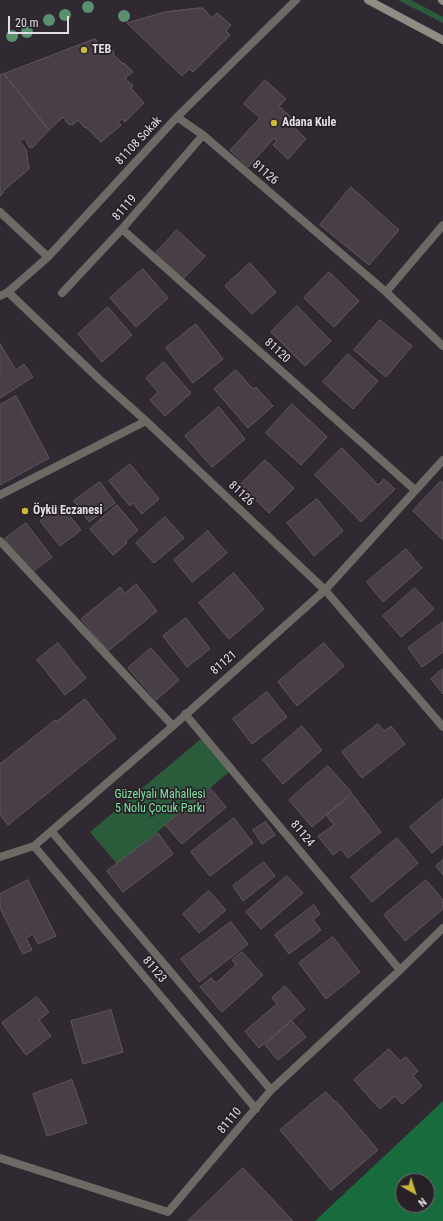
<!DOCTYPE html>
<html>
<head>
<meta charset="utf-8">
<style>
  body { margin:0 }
  #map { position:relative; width:443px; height:1221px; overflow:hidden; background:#312931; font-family:"Roboto Condensed",sans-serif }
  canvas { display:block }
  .north { position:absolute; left:395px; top:1173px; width:40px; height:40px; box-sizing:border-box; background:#282027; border:1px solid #726c72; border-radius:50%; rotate:141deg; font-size:11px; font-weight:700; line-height:16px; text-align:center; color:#e2dde2 }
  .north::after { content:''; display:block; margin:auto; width:14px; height:18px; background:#cbba39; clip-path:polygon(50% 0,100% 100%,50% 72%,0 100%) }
  .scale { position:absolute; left:8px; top:16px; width:61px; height:18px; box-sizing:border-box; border:2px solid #e2dde2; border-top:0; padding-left:5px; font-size:12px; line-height:14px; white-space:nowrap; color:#e2dde2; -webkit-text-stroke:3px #282027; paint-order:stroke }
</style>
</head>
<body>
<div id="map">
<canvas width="443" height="1221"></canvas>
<div class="north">N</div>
<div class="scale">20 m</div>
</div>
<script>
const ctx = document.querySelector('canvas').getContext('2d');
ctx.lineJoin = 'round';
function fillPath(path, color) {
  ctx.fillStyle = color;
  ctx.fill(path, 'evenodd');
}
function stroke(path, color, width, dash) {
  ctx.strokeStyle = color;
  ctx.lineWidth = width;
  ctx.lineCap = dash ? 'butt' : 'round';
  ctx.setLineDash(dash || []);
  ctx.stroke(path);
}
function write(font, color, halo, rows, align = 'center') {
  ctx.font = font + ' "Roboto Condensed",sans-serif';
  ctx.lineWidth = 3.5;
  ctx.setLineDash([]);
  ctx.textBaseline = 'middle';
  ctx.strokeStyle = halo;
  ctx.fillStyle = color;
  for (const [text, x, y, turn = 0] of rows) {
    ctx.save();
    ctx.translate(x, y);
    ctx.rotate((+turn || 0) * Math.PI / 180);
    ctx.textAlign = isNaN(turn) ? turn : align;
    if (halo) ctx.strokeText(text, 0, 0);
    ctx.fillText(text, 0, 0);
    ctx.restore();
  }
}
const green = new Path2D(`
  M398 0H411L443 17V23Z
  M202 738 229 772 118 865 90 832Z`);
const forest = new Path2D(`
  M443 1101V1221H315ZM403 1181H427V1205H403Z`);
const building = new Path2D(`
  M198 8H203L212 18 217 13 231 25 226 31 230 35 193 72 189 69 182 76 127 23 165 12Z
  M95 39 102 46 109 45 114 52 113 54 123 64 124 63 133 72 125 78 133 86 131 88 144 103 125 122 122 119 118 122 121 125 101 142 86 127 85 128 78 120 73 125 68 124 63 117 49 130 4 74Z
  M4 74 49 130 32 148 29 147 25 138 19 141 26 149 29 169 3 191 4 192 0 196V75Z
  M265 80 286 99 279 106 295 121 292 125 306 139 288 159 273 145 277 141 274 138 248 167 230 150 260 118 244 104Z
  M351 187 399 230 369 265 320 225Z
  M177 230 205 256 183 279 155 254Z
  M250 263 276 292 252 314 225 286Z
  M143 269 168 298 136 327 110 298Z
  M329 272 359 301 334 327 304 298Z
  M297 306 331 341 305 366 271 332Z
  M108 307 132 335 102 362 78 334Z
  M380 320 412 346 386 377 354 350Z
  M196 324 223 359 193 383 166 348Z
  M0 344 16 370 24 364 33 377 0 398Z
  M348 354 378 381 353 409 323 382Z
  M164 362 191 393 165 416 150 400 158 392 146 378Z
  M236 370 253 389 256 387 273 406 248 428 214 389Z
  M16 396 49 458 0 485V405Z
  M292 404 327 437 301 465 266 433Z
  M219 407 245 439 212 467 185 436Z
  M342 448 378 485 384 479 395 489 361 522 315 475Z
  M265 460 294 488 269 513 240 485Z
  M130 464 159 499 142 514 133 503 130 506 109 481Z
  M441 481 443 483V540L413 511Z
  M100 482 115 503 89 522 74 501Z
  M317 499 343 531 314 556 287 523Z
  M61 505 81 530 60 546 40 521Z
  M117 505 138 530 125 542 127 543 113 555 90 529Z
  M165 517 184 538 154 563 136 543Z
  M26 523 52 557 31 573 5 539Z
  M208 531 227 553 192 582 174 560Z
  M406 549 422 568 383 602 367 582Z
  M234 573 264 609 229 639 199 603Z
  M136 584 157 611 108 651 81 619 120 587 125 593Z
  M415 588 434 609 401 637 383 616Z
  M186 618 210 649 187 667 163 636Z
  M443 622V652L422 667 408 648Z
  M58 643 86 678 65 695 37 660Z
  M324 643 344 666 297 706 278 682Z
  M151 648 179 680 156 700 128 668Z
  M443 669V694L431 679Z
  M267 692 287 717 252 744 233 719Z
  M85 699 116 738 8 825 0 815V764L55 720 57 721Z
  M378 724 384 731 391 726 405 744 362 778 342 752Z
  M302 726 322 750 283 784 263 760Z
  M328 766 352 793 312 827 289 800Z
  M210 788 226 807 182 844 165 825Z
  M353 795 381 832 348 858 341 849 333 855 318 836 334 825 326 815Z
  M443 799V844L432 853 410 827Z
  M234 818 253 843 210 876 191 852Z
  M266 822 275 835 262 844 253 830Z
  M158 833 173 854 123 892 107 871Z
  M397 838 418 863 372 902 351 877Z
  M443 860V875L436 866Z
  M264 862 275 876 243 901 233 886Z
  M287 876 303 893 261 929 246 912Z
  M28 880 56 936 38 944 33 934 26 938 32 950 23 954 0 908V894Z
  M426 880 443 900V909L405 941 384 915Z
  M209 891 226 910 199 933 183 914Z
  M314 905 320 914 313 920 321 930 289 954 275 935Z
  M231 922 248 944 199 982 181 959Z
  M333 937 360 972 326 999 299 963Z
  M242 952 263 975 222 1012 200 987 211 978 216 983 236 965 232 960Z
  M285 986 305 1009 259 1048 245 1031 277 1004 272 998Z
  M37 997 49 1012 39 1020 51 1036 26 1055 2 1023Z
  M111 1010 123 1052 83 1064 71 1021Z
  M292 1021 306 1037 278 1060 265 1045Z
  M389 1049 400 1061 406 1057 418 1071 413 1076 422 1086 402 1104 395 1096 380 1109 354 1080Z
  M72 1080 87 1123 47 1136 33 1094Z
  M326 1092 335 1102 336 1101 378 1150 331 1190 280 1130Z
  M243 1168 293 1221H188Z`);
const street = new Path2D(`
  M177 117 203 135 386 292 443 346
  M0 212 48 257
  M122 229 415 490
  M8 292 99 379 146 421 325 590 443 727
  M386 292 443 225
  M62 293 122 229 203 135
  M0 296 8 292 48 257 177 117 296 0
  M0 495 146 421
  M0 541 173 726
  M185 714 400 970
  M52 832 271 1090
  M34 846 256 1109
  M0 857 34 846 173 726 325 590 443 460
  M0 1158 168 1212 271 1090 400 970 443 928`);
const secondary = new Path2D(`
  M368 0 443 40
  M442 0 443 1`);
const trees = [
  [88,7],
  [65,15],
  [124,16],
  [49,20],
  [27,32],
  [12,36]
];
const markers = [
  [84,50,4,"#cbba39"],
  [274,123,4,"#cbba39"],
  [25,511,4,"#cbba39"]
];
const poiNames = [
  ["TEB",92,50],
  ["Adana Kule",282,123],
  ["Öykü Eczanesi",33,511]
];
const streetNames = [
  ["81108 Sokak",139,141,-47],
  ["81126",265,173,41],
  ["81119",125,208,-49],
  ["81120",277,351,42],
  ["81126",241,494,43],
  ["81121",224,663,-41],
  ["81124",302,834,50],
  ["81123",154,970,50],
  ["81110",230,1121,-50]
];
const parkNames = [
  ["Güzelyalı Mahallesi",160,795],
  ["5 Nolu Çocuk Parkı",160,809]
];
fillPath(green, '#2a5b3b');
fillPath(forest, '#186b3c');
fillPath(building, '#473e46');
stroke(building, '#5f565e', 1);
stroke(street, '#6c6a65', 8);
stroke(secondary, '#908c84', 8);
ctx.fillStyle = '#5a906e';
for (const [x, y] of trees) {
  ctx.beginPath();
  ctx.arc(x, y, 6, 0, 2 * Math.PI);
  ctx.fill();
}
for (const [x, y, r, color] of markers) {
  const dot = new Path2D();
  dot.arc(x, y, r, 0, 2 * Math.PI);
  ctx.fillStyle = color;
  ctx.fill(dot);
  stroke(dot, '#282027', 1.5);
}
write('bold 12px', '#e2dde2', '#282027', poiNames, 'left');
write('12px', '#e2dde2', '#282027', streetNames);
write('12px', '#7ce59f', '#282027', parkNames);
</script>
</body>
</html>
